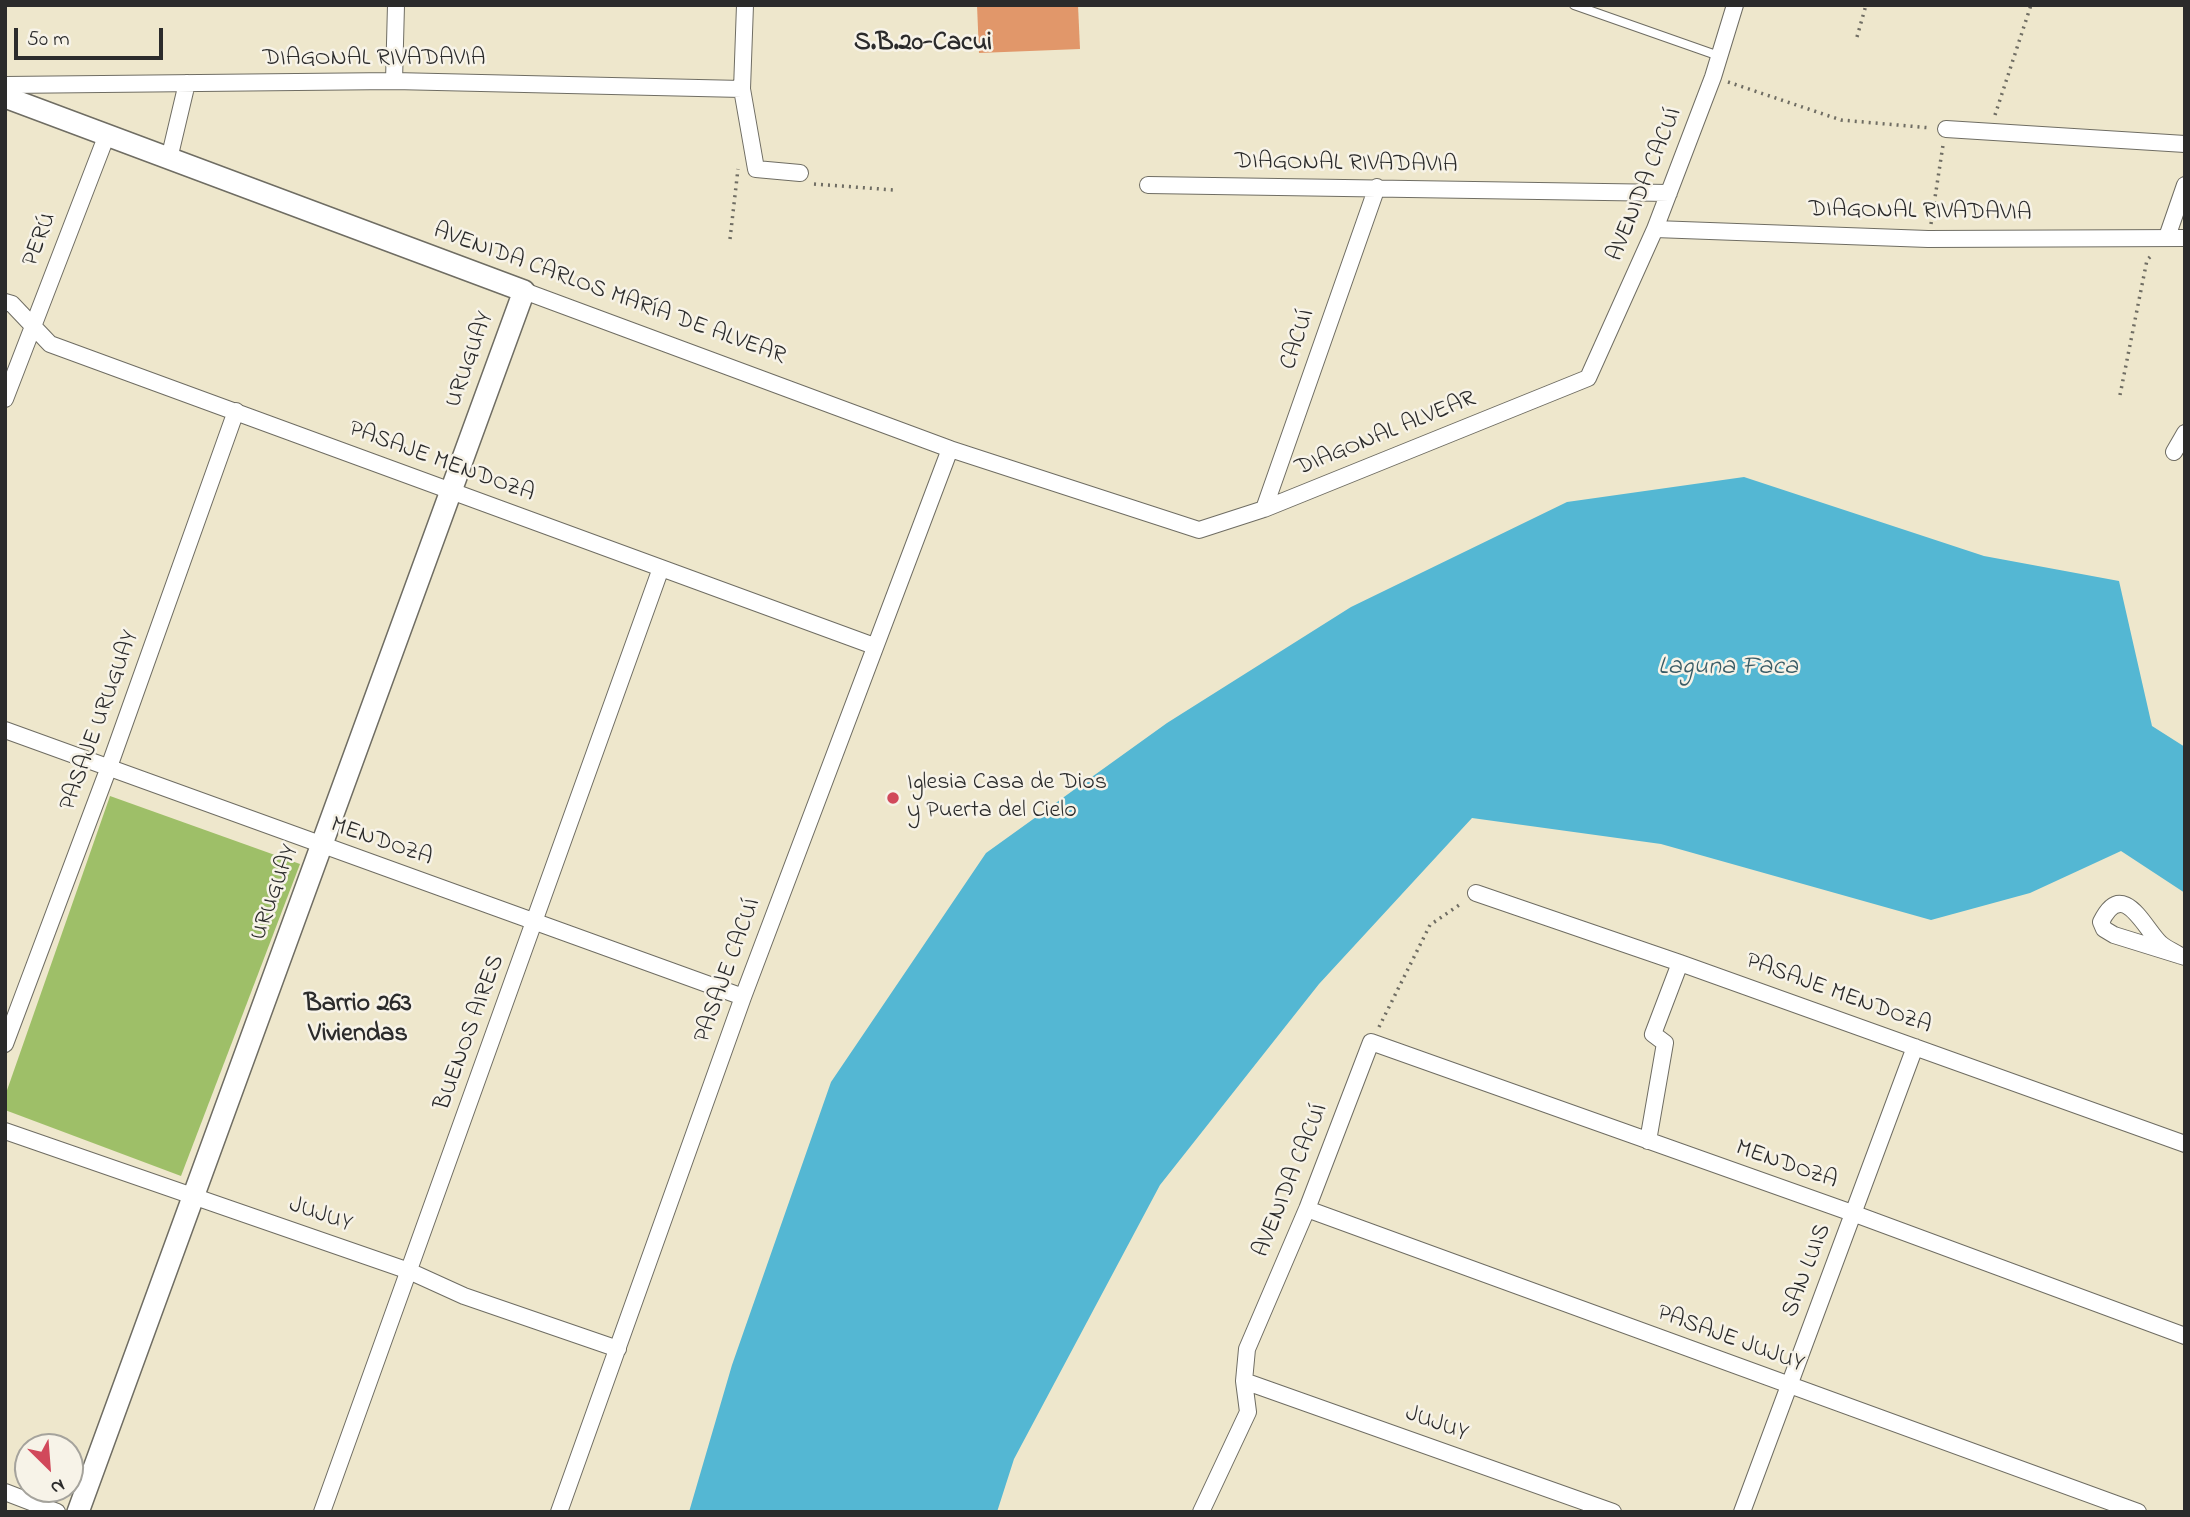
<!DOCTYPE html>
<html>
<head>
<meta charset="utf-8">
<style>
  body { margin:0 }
  #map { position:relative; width:2190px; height:1517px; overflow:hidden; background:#eee7cc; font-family:"Indie Flower",sans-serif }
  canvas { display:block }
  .frame { position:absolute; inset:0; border:7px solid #2b2b2b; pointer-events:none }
  .north { position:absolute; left:14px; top:1433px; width:70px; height:70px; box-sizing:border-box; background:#f7f3e8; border:2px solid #a5a39c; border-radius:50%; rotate:155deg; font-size:19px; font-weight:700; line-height:28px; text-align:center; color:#2b2b2b }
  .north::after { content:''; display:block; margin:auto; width:24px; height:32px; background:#d1495b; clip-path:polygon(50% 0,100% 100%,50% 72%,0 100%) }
  .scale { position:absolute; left:14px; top:28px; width:149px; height:32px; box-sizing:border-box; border:4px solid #2b2b2b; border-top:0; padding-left:9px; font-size:21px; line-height:24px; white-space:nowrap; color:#2b2b2b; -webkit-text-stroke:5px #f7f3e8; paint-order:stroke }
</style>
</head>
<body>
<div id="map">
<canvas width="2190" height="1517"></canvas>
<div class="frame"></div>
<div class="north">N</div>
<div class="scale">50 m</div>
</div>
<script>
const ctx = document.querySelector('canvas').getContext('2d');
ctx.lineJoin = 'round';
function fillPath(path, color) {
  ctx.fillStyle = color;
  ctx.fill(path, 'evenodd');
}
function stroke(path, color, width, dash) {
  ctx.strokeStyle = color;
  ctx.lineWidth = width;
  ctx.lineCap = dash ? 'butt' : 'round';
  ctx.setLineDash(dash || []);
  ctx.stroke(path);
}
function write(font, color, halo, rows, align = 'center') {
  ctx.font = font + ' "Indie Flower",sans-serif';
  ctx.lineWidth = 5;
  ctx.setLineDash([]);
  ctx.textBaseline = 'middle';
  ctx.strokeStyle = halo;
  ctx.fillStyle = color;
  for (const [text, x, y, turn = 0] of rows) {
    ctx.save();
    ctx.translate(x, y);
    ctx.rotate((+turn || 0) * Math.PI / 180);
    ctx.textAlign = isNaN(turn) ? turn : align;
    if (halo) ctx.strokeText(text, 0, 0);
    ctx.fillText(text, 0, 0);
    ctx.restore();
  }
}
const green = new Path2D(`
  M110 796 300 864 181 1176 5 1110V1096Z`);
const water = new Path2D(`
  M1744 477 1984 556 2119 581 2152 726 2185 747V893L2121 851 2030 893 1931 920 1661 844 1472 818 1319 984 1160 1185 1014 1459 997 1512H689L732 1365 831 1082 986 853 1167 723 1351 607 1567 502Z`);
const building = new Path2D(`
  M977 5H1078L1080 49 979 53Z`);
const path = new Path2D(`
  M1857 37 1866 5
  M1728 82 1841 120 1931 128
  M1995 115 2031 5
  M814 184 894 190
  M1931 224 1943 145
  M730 239 738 169
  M2120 395 2147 260 2152 255
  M1379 1027 1430 925 1462 903`);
const lane = new Path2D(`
  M1574 5 1719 56`);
const street = new Path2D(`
  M745 5 742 89 756 169 800 173
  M394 81 396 5
  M5 85 394 81 742 89
  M1946 129 2185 144
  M169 159 187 83
  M1148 185 1669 193
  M1655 229 1928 239 2185 238
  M2167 237 2185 185
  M524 291 950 449 1199 530 1264 509 1588 378 1655 229 1713 77 1735 5
  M5 302 12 304 50 344 874 646
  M5 399 106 137
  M2174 452 2185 433
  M1264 509 1377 187
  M5 730 743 997
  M1476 893 1680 963 2185 1144
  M2179 955C2173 951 2165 948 2160 943 2144 928 2123 877 2101 922L2104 929 2114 935 2185 957
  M5 1044 109 767 236 411
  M5 1131 409 1271 464 1296 618 1349
  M1648 1141 1665 1043 1653 1034 1680 963
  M1307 1209 2138 1512
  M1244 1381 1613 1512
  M5 1492 57 1512
  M322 1512 661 568
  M559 1512 743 997 950 449
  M1201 1512 1248 1412 1244 1381 1247 1349 1307 1209 1371 1042 1855 1214 2185 1336
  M1742 1512 1915 1047`);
const secondary = new Path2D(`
  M5 97 524 291 78 1512`);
const markers = [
  [893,798,7,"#d1495b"]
];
const streetNames = [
  ["DIAGONAL RIVADAVIA",374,60],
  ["DIAGONAL RIVADAVIA",1346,165,1],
  ["AVENIDA CACUÍ",1646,185,-68],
  ["DIAGONAL RIVADAVIA",1920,213,1],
  ["PERÚ",41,240,-69],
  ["AVENIDA CARLOS MARÍA DE ALVEAR",609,295,20],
  ["CACUÍ",1299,340,-71],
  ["URUGUAY",471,360,-70],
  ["DIAGONAL ALVEAR",1386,435,-22],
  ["PASAJE MENDOZA",441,463,20],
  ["PASAJE URUGUAY",101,721,-70],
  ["MENDOZA",381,843,19],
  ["URUGUAY",276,893,-70],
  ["PASAJE CACUÍ",729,971,-70],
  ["PASAJE MENDOZA",1838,995,20],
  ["BUENOS AIRES",471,1033,-70],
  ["MENDOZA",1786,1166,19],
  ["AVENIDA CACUÍ",1292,1181,-68],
  ["JUJUY",320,1216,19],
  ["SAN LUIS",1808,1271,-69],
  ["PASAJE JUJUY",1730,1340,20],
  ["JUJUY",1436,1425,20]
];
const poiNames = [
  ["Iglesia Casa de Dios",907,784],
  ["y Puerta del Cielo",907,812]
];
const neighbourhoodNames = [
  ["S.B.20-Cacui",923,45],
  ["Barrio 263",358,1006],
  ["Viviendas",358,1036]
];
const waterNames = [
  ["Laguna Faca",1728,669]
];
fillPath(green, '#9ebf68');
fillPath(water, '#54b7d3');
fillPath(building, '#e1976a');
stroke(lane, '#6f6d63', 10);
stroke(street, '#6f6d63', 18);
stroke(secondary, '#6f6d63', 24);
stroke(path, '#6f6d63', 3.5, [2, 5]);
stroke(lane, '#fff', 8);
stroke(street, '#fff', 16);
stroke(secondary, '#fff', 21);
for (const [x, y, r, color] of markers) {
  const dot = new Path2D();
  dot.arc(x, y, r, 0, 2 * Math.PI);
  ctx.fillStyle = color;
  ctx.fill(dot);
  stroke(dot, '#f7f3e8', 2.5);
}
write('24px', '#2b2b2b', '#f7f3e8', streetNames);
write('24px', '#2b2b2b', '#f7f3e8', poiNames, 'left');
write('bold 26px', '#2b2b2b', '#f7f3e8', neighbourhoodNames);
write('italic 26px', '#395c66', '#f7f3e8', waterNames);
</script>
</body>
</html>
